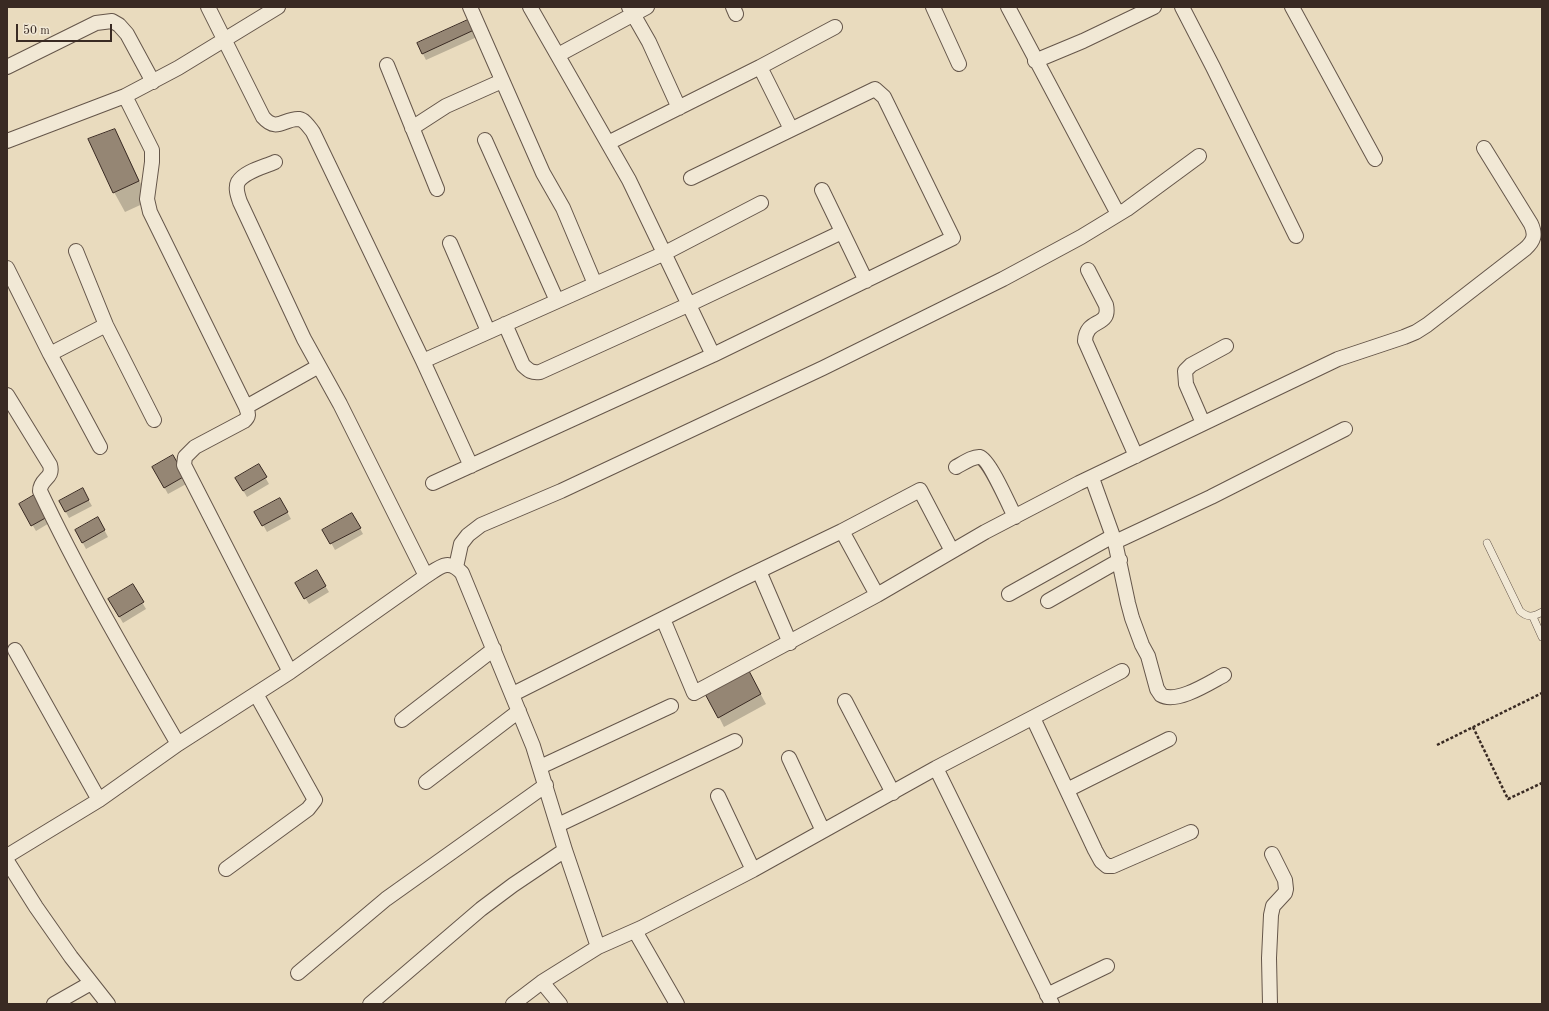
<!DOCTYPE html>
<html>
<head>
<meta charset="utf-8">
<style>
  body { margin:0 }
  #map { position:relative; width:1549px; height:1011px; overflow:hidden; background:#e9dbbe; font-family:"Old Standard TT",serif }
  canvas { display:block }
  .frame { position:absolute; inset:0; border:8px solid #392a23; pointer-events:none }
  .scale { position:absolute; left:16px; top:24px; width:96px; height:18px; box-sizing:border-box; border:2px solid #392a23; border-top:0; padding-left:5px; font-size:12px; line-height:14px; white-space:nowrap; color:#392a23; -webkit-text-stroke:3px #f1e8d5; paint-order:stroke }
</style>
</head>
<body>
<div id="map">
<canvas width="1549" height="1011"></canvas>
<div class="frame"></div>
<div class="scale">50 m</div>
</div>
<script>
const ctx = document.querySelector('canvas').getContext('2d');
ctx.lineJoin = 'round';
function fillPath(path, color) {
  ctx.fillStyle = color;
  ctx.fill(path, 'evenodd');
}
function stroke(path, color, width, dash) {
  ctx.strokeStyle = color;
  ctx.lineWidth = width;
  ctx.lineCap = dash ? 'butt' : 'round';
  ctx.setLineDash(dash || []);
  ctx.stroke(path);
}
const shadow = new Path2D(`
  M469 20 477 37 426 60 423 54Z
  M114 130 125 150 149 201 125 212 114 192Z
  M173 456 188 483 168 494 153 467Z
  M258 465 269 484 247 497 236 478Z
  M82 489 92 506 69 518 60 501Z
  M36 495 51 522 36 531 20 504Z
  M280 499 291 519 267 532 256 512Z
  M352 514 363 534 335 550 324 530Z
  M98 518 108 537 86 549 76 530Z
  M316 571 329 592 309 604 296 583Z
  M132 585 146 609 123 623 109 599Z
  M753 680 766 704 724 727 719 717Z`);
const building = new Path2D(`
  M470 19 474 30 422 54 417 43Z
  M115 129 139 181 113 193 88 139Z
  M173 455 185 476 164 488 152 467Z
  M259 464 267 477 243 491 235 478Z
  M83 488 89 500 65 512 59 501Z
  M36 494 49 516 31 526 19 504Z
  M280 498 288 512 262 526 254 512Z
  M352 513 361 528 330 544 322 530Z
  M98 517 105 530 82 543 75 530Z
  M317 570 326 586 304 599 295 583Z
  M133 584 144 602 119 617 108 599Z
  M748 669 761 694 718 718 704 692Z`);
const path = new Path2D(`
  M1473 727 1508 799 1542 783
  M1437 745 1542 693`);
const lane = new Path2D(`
  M1487 543 1520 611C1528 618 1533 617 1542 612
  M1533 617 1542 637`);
const street = new Path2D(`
  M208 7 263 117C277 133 284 118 299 119 305 120 309 127 313 132L423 361 471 466
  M470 7 543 173 563 208 595 284
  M530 7 629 180 713 355
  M629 7 649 42 679 108
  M733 7 736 14
  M933 7 959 64
  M1008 7 1118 214
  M1182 7 1213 67 1296 236
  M1292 7 1375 159
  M558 55 647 7
  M1035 61 1083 41 1154 7
  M387 65 437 189
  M7 67 96 23 112 21 119 25 127 34 153 82
  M760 67 791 129
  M125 96 152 150V162L147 199 150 212 246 407
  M412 128 446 106 502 81
  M485 140 557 301
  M7 141 125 96 178 68 278 7
  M608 143 760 67 835 27
  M275 162C264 167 245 171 238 182 235 188 238 196 240 202L304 339 340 404 426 576
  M822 190 866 281
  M450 243 488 331
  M76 251 106 325 154 420
  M7 268 50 354 100 447
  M1088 270 1106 305C1111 328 1086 317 1085 341L1136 456
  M505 324 523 365C529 371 532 373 540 372L690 304 842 232
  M50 354 106 325
  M423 361 665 253 761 203
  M7 395 50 465C54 479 40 478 40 491 81 578 130 661 178 744
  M1203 423 1186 384 1185 371 1191 365 1226 346
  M956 467C962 464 973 456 980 457 989 459 1010 507 1015 517
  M1092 478 1115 542 1128 603 1132 618 1142 645 1148 656 1157 689 1161 695C1177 704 1209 683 1224 675
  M433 483 713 355 953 238 884 97 875 89 691 178
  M842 531 877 595
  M1115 542 1211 497 1345 429
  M456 567 461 544 468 535 481 525 561 491 823 368 1003 279 1081 237 1127 209 1199 156
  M759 571 790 643
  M1009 594 1113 536
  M1048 601 1120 560
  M663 619 694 693 877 595 985 532 1079 483 1338 359 1404 337 1416 332 1427 325 1525 249C1534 241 1536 235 1531 224L1484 148
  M15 650 99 800
  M290 672 184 465 185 457 195 447 244 421C250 416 248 413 246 407L319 366
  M513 694 738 581 842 531 920 490 952 551
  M845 701 893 793
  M1033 718 1095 850 1101 861 1107 866H1113L1191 832
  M402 720 494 649
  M789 758 823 831
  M540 767 671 706
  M936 768 1052 1004
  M426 782 519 711
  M1067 790 1169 739
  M718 796 753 870
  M558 825 735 741
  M7 856 99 800 178 744 290 672 426 576C440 567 448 558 462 573L533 746 565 850 598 947
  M7 861 36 907 71 957 108 1004
  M226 869 308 809 315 800 256 694
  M635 931 677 1004
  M298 973 386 899 546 785
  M542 982 560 1004
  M1047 995 1107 966
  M54 1004 91 983
  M370 1004 481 909 513 885 565 850
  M513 1004 542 982 598 947 641 928 753 870 936 768 1122 671
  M1270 1004 1269 958 1271 915 1273 906 1285 893 1286 889 1285 880 1272 854`);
fillPath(shadow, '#0003');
fillPath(building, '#958674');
stroke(building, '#392a23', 1);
stroke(lane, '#65564a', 8);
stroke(street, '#65564a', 16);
stroke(path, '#392a23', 2.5, [3, 2]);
stroke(lane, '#f1e8d5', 7);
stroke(street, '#f1e8d5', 14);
</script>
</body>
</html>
